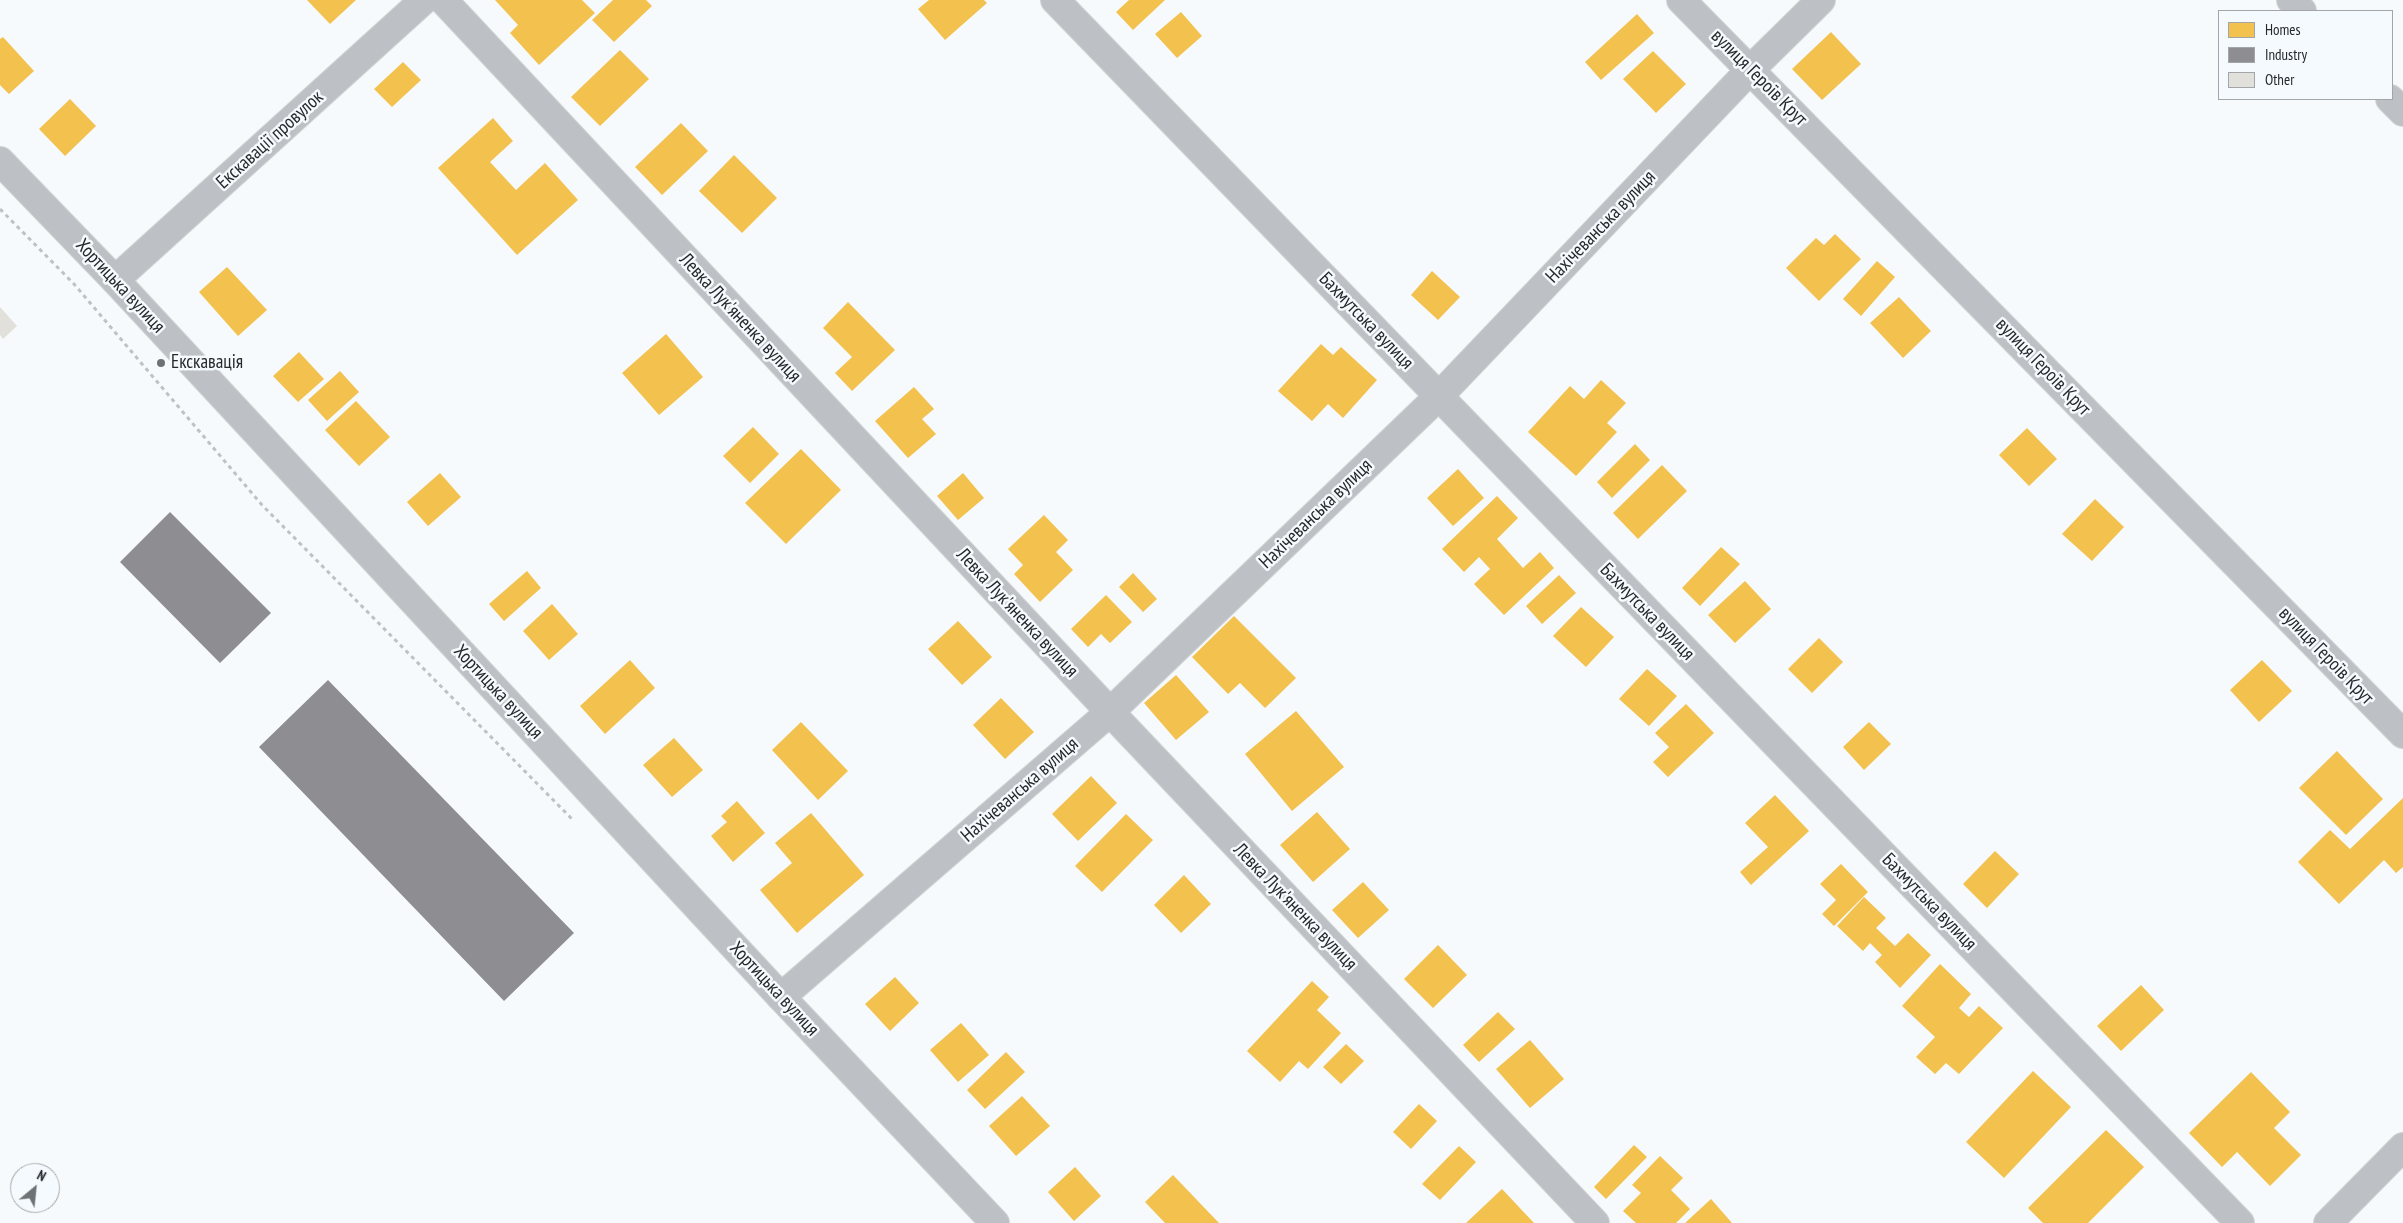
<!DOCTYPE html>
<html>
<head>
<meta charset="utf-8">
<style>
  body { margin:0 }
  #map { position:relative; width:2403px; height:1223px; overflow:hidden; background:#f7fafc; font-family:"PT Sans Narrow",sans-serif }
  canvas { display:block }
  .legend { position:absolute; left:2218px; top:10px; width:175px; height:90px; box-sizing:border-box; background:#f5fafe; border:1px solid #a2a6a9; margin:0; padding:6px 9px; list-style:none; font-size:15px; color:#26282a }
  .legend li { display:flex; align-items:center; gap:10px; height:25px }
  .legend b { width:25px; border:1px solid #a2a6a9 }
  .north { position:absolute; left:10px; top:1163px; width:50px; height:50px; box-sizing:border-box; background:#f5fafe; border:1px solid #a2a6a9; border-radius:50%; rotate:28deg; font-size:14px; font-weight:700; line-height:20px; text-align:center; color:#26282a }
  .north::after { content:''; display:block; margin:auto; width:18px; height:22px; background:#6f7274; clip-path:polygon(50% 0,100% 100%,50% 72%,0 100%) }
</style>
</head>
<body>
<div id="map">
<canvas width="2403" height="1223"></canvas>
<ul class="legend">
<li><b style="height:14px;background:#f2c14e"></b>Homes</li>
<li><b style="height:14px;background:#8d8d92"></b>Industry</li>
<li><b style="height:14px;background:#e2e0da"></b>Other</li>
</ul>
<div class="north">N</div>
</div>
<script>
const ctx = document.querySelector('canvas').getContext('2d');
ctx.lineJoin = 'round';
function fillPath(path, color) {
  ctx.fillStyle = color;
  ctx.fill(path, 'evenodd');
}
function stroke(path, color, width, dash) {
  ctx.strokeStyle = color;
  ctx.lineWidth = width;
  ctx.lineCap = dash ? 'butt' : 'round';
  ctx.setLineDash(dash || []);
  ctx.stroke(path);
}
function write(font, color, halo, rows, align = 'center') {
  ctx.font = font + ' "PT Sans Narrow",sans-serif';
  ctx.lineWidth = 5;
  ctx.setLineDash([]);
  ctx.textBaseline = 'middle';
  ctx.strokeStyle = halo;
  ctx.fillStyle = color;
  for (const [text, x, y, turn = 0] of rows) {
    ctx.save();
    ctx.translate(x, y);
    ctx.rotate((+turn || 0) * Math.PI / 180);
    ctx.textAlign = isNaN(turn) ? turn : align;
    if (halo) ctx.strokeText(text, 0, 0);
    ctx.fillText(text, 0, 0);
    ctx.restore();
  }
}
const homes = new Path2D(`
  M307 0H356L330 24Z
  M495 0H582L595 13 539 65 510 33 518 25Z
  M613 0H646L652 6 614 42 592 20Z
  M929 0H984L987 3 945 40 918 9Z
  M1129 0H1165L1133 30 1116 12Z
  M1181 12 1202 36 1177 58 1155 34Z
  M1637 14 1654 33 1601 80 1585 62Z
  M1831 32 1861 64 1822 100 1792 69Z
  M3 37 34 71 9 94 0 85V39Z
  M620 50 649 79 600 126 571 97Z
  M1653 51 1686 84 1656 113 1623 79Z
  M403 62 421 80 392 107 374 89Z
  M70 99 96 126 65 156 39 129Z
  M493 118 513 141 490 162 516 190 545 163 578 200 517 255 438 168Z
  M681 123 708 151 662 195 635 167Z
  M734 155 777 198 742 233 699 191Z
  M1835 234 1861 259 1819 301 1786 268 1816 238 1824 245Z
  M1877 261 1895 277 1861 316 1843 299Z
  M227 267 267 310 238 336 199 292Z
  M1432 271 1460 297 1438 320 1411 295Z
  M1899 297 1931 331 1903 358 1870 323Z
  M848 302 895 350 852 391 835 373 852 357 823 328Z
  M666 334 703 377 659 415 622 373Z
  M1321 344 1333 355 1341 347 1377 380 1343 418 1328 404 1312 421 1278 391Z
  M299 352 324 379 298 402 273 376Z
  M340 371 359 392 327 421 308 400Z
  M1601 380 1626 403 1607 423 1617 432 1576 476 1528 432 1570 386 1584 399Z
  M914 387 934 409 922 419 936 434 908 458 875 421Z
  M356 401 390 437 359 466 325 430Z
  M753 427 779 454 750 483 723 456Z
  M2027 428 2057 459 2029 486 1999 455Z
  M1635 444 1650 460 1612 498 1597 482Z
  M801 449 841 490 786 544 745 503Z
  M1662 465 1687 491 1638 539 1613 513Z
  M1458 469 1484 498 1453 526 1427 498Z
  M440 473 461 497 428 526 407 502Z
  M963 473 984 498 958 520 937 496Z
  M1497 496 1518 518 1497 539 1523 568 1540 552 1554 568 1504 615 1474 584 1490 569 1479 557 1464 572 1442 549Z
  M2095 499 2124 527 2092 561 2062 534Z
  M1044 515 1068 540 1056 552 1073 570 1040 602 1014 574 1023 565 1008 549Z
  M1721 547 1740 564 1700 606 1682 588Z
  M527 571 541 588 504 621 489 604Z
  M1133 573 1157 599 1143 612 1119 587Z
  M1559 575 1576 593 1542 624 1526 606Z
  M1745 581 1771 609 1735 643 1708 615Z
  M1106 595 1132 622 1110 643 1101 634 1088 647 1071 629Z
  M552 604 578 634 549 660 523 631Z
  M1581 607 1614 637 1586 667 1553 636Z
  M1234 616 1296 678 1265 708 1240 683 1228 694 1192 657Z
  M958 621 992 657 962 685 928 649Z
  M1819 638 1843 662 1812 693 1788 669Z
  M630 660 655 688 605 734 580 706Z
  M2262 660 2292 691 2259 722 2230 690Z
  M1647 669 1677 696 1649 726 1619 699Z
  M1176 675 1209 712 1176 740 1144 703Z
  M1001 698 1034 732 1005 759 973 725Z
  M1686 704 1714 733 1668 777 1653 762 1669 747 1655 733Z
  M1296 711 1344 767 1292 811 1245 754Z
  M801 722 848 771 818 800 772 750Z
  M1869 722 1891 744 1864 770 1843 747Z
  M674 738 703 770 672 797 643 765Z
  M2337 751 2383 799 2346 835 2299 788Z
  M1091 776 1117 803 1078 841 1052 814Z
  M1775 795 1809 831 1751 885 1740 872 1768 847 1745 823Z
  M2403 798V867L2396 873 2384 860 2339 904 2298 862 2330 830 2350 849Z
  M737 801 765 833 733 862 711 836 727 822 721 816Z
  M1317 812 1350 849 1313 882 1280 845Z
  M811 813 864 875 797 933 760 890 792 863 775 843Z
  M1126 814 1153 840 1102 892 1075 866Z
  M1995 851 2019 874 1987 908 1963 884Z
  M1841 864 1868 892 1834 926 1822 914 1836 900 1820 884Z
  M1184 875 1211 904 1181 933 1154 905Z
  M1363 882 1389 910 1358 938 1332 910Z
  M1864 897 1886 918 1876 928 1895 946 1908 933 1931 955 1900 988 1875 962 1882 955 1870 943 1863 951 1837 926Z
  M1438 945 1467 975 1433 1008 1404 979Z
  M1940 964 1971 994 1959 1008 1969 1017 1979 1006 2003 1028 1959 1074 1946 1063 1935 1074 1916 1057 1935 1037 1902 1006Z
  M895 977 919 1003 890 1031 865 1004Z
  M1312 981 1329 997 1317 1010 1341 1033 1308 1069 1299 1061 1280 1082 1247 1051Z
  M2141 985 2164 1010 2121 1051 2097 1026Z
  M1498 1012 1515 1029 1479 1062 1463 1045Z
  M961 1023 989 1055 958 1082 930 1050Z
  M1530 1040 1564 1079 1530 1108 1496 1069Z
  M1346 1044 1364 1061 1341 1084 1323 1067Z
  M1006 1052 1025 1072 985 1109 967 1090Z
  M2033 1071 2071 1107 2004 1178 1966 1142Z
  M2251 1072 2290 1112 2274 1128 2301 1155 2270 1186 2237 1152 2222 1167 2189 1133Z
  M1022 1096 1050 1126 1016 1156 989 1126Z
  M1419 1104 1437 1121 1411 1149 1393 1132Z
  M2106 1130 2144 1167 2088 1223H2043L2028 1208Z
  M1634 1145 1647 1157 1606 1199 1594 1187Z
  M1459 1146 1476 1162 1440 1200 1422 1184Z
  M1660 1156 1683 1178 1671 1190 1690 1209 1676 1223H1636L1623 1211 1641 1193 1632 1185Z
  M1075 1167 1101 1196 1074 1221 1048 1192Z
  M1173 1175 1219 1223H1165L1145 1202Z
  M1502 1189 1534 1223H1466Z
  M1711 1199 1732 1223H1685Z`);
const industry = new Path2D(`
  M170 512 271 613 220 663 120 562Z
  M328 680 574 933 504 1001 259 747Z`);
const building = new Path2D(`
  M0 307 17 326 3 339 0 335Z`);
const path = new Path2D(`
  M0 209 74 284 262 505 572 819`);
const minor = new Path2D(`
  M443 0 1110 712 1595 1223
  M1055 0 2240 1223
  M1681 0 2403 734
  M2291 0 2302 11
  M2390 99 2403 112
  M115 280 424 0
  M781 997 1110 712 1439 396 1751 69 1821 0`);
const tertiary = new Path2D(`
  M0 161 115 280 781 997 995 1223
  M2328 1223 2403 1147`);
const markers = [
  [161,363,5,"#6f7274"]
];
const streetNames = [
  ["вулиця Героїв Крут",1759,78,45],
  ["Екскавації провулок",270,140,-42],
  ["Нахічеванська вулиця",1601,227,-46],
  ["Хортицька вулиця",120,286,47],
  ["Левка Лук'яненка вулиця",740,318,47],
  ["Бахмутська вулиця",1366,321,46],
  ["вулиця Героїв Крут",2043,367,46],
  ["Нахічеванська вулиця",1316,514,-44],
  ["Бахмутська вулиця",1647,612,46],
  ["Левка Лук'яненка вулиця",1017,613,47],
  ["вулиця Героїв Крут",2326,656,46],
  ["Хортицька вулиця",498,692,47],
  ["Нахічеванська вулиця",1020,790,-41],
  ["Бахмутська вулиця",1929,902,46],
  ["Левка Лук'яненка вулиця",1295,907,46],
  ["Хортицька вулиця",774,989,47]
];
const poiNames = [
  ["Екскавація",171,363]
];
fillPath(homes, '#f2c14e');
fillPath(industry, '#8d8d92');
fillPath(building, '#e2e0da');
stroke(minor, '#d2d4d5', 30);
stroke(tertiary, '#d2d4d5', 30);
stroke(path, '#bfc2c5', 3, [4, 4]);
stroke(minor, '#bdc1c5', 28);
stroke(tertiary, '#bdc1c5', 28);
for (const [x, y, r, color] of markers) {
  const dot = new Path2D();
  dot.arc(x, y, r, 0, 2 * Math.PI);
  ctx.fillStyle = color;
  ctx.fill(dot);
  stroke(dot, '#f5fafe', 2);
}
write('19px', '#26282a', '#f5fafe', streetNames);
write('19px', '#26282a', '#f5fafe', poiNames, 'left');
</script>
</body>
</html>
